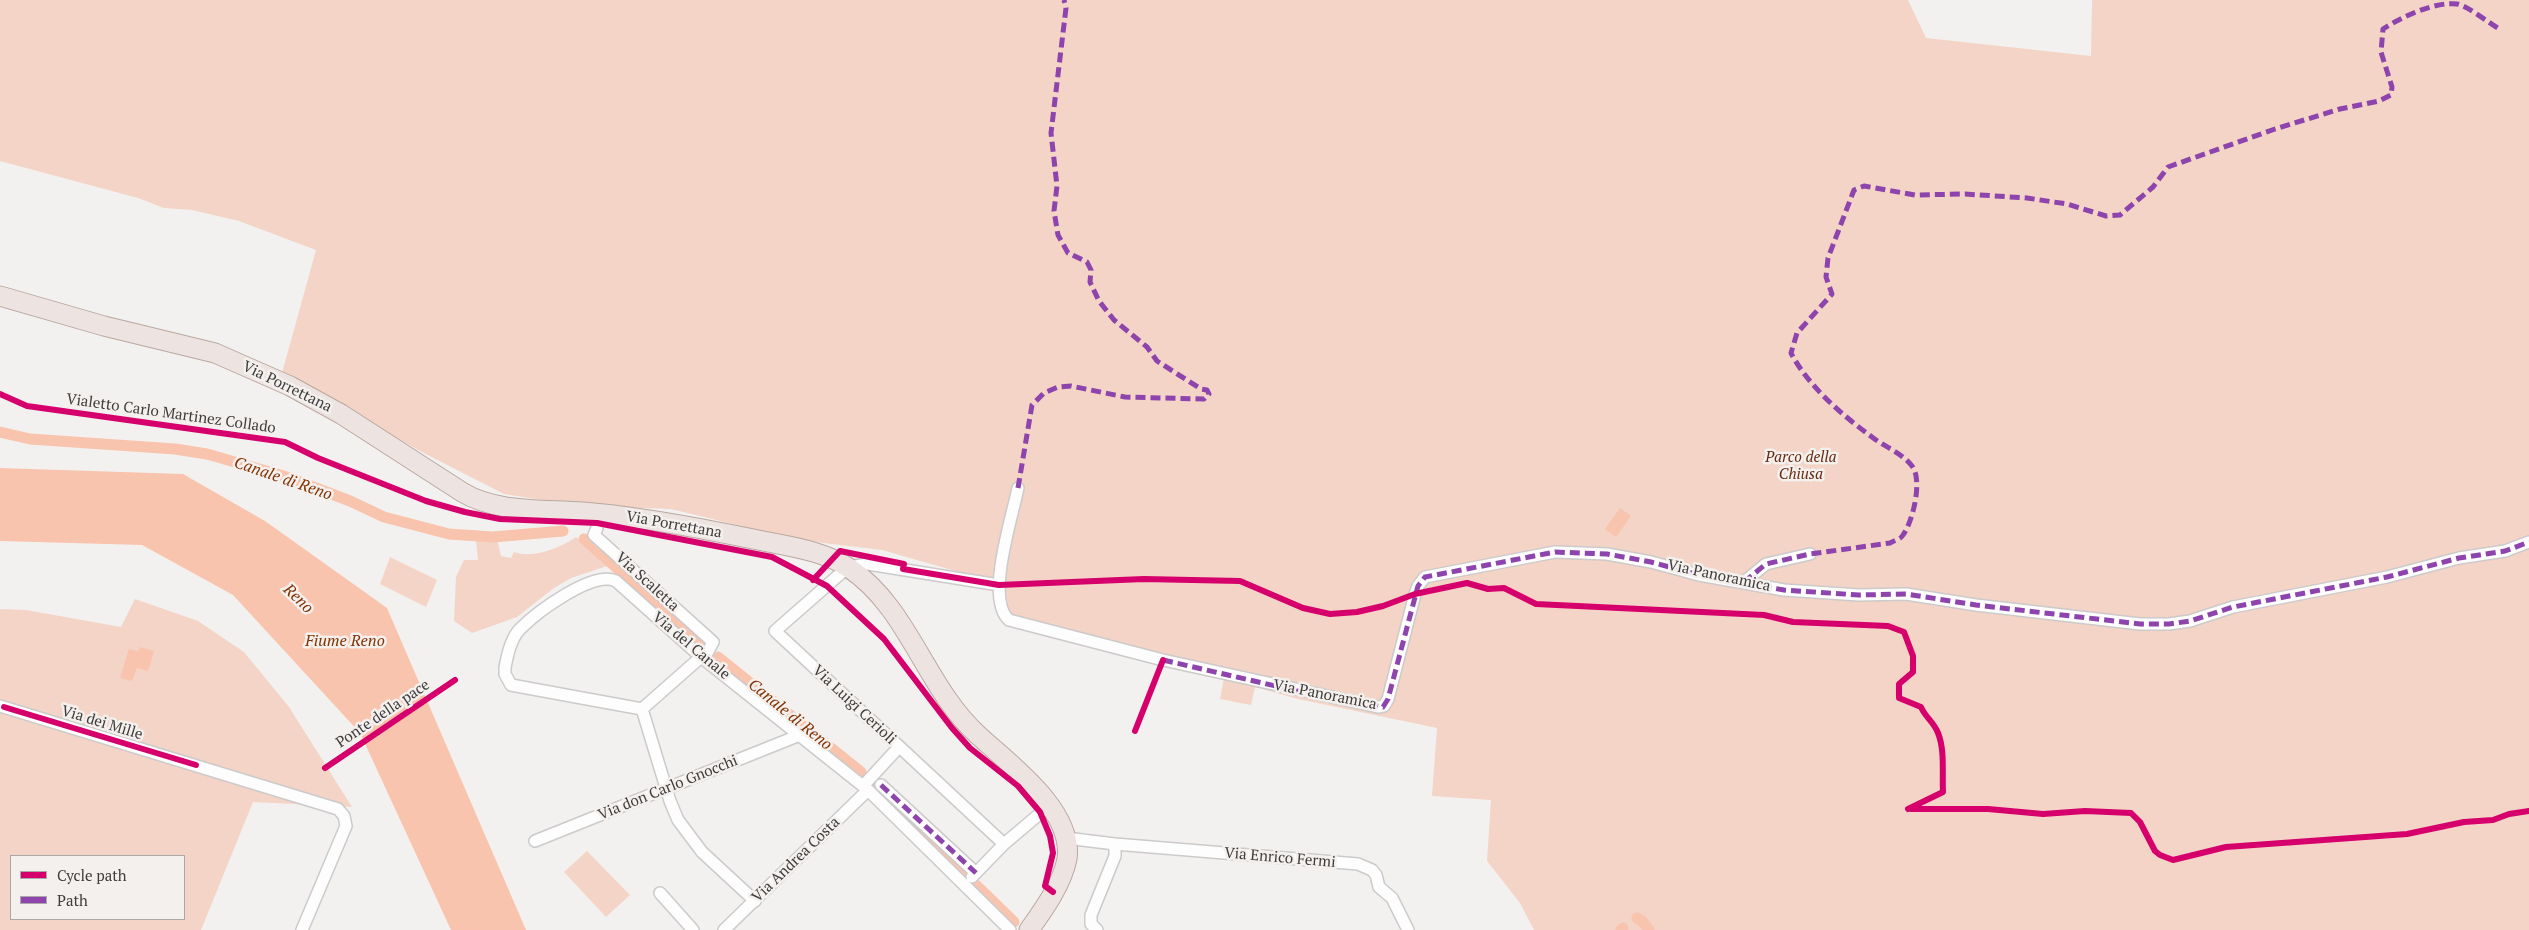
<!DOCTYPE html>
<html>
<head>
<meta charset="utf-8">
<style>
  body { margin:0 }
  #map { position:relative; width:2529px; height:930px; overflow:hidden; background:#f3f1ef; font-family:"PT Serif",serif }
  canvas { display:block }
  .legend { position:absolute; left:10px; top:855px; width:175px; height:65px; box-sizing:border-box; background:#f4f0ee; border:1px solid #aba8a7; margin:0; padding:6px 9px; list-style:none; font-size:15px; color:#3e3c3c }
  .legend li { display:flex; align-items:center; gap:10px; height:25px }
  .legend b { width:25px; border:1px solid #aba8a7 }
</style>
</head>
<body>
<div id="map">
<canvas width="2529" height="930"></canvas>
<ul class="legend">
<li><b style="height:6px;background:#d6006c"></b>Cycle path</li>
<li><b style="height:6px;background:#8e44ad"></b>Path</li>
</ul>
</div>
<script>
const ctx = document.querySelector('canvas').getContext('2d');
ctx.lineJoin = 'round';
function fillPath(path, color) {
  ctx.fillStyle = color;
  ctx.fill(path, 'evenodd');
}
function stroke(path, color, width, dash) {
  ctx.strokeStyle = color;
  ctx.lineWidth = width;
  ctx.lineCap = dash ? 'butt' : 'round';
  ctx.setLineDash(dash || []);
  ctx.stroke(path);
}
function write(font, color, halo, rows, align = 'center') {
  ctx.font = font + ' "PT Serif",serif';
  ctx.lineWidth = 5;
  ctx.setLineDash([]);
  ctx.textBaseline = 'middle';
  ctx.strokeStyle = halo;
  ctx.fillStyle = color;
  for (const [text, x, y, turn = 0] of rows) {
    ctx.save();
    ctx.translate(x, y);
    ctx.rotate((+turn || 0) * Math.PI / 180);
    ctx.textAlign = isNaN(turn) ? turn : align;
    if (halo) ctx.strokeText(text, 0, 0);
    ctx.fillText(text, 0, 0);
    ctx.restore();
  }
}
const green = new Path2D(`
  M0 0H1908L1926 38 2091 56 2092 0H2529V930H1534L1520 903 1487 861 1491 800 1432 796 1437 728 1298 699 1255 687 1251 705 1220 699 1224 678 1009 617 1006 591 1001 584 882 550 799 540 671 509 582 506 504 494 418 450 282 373 316 250 239 221 192 210 164 208 138 198 0 161Z
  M576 537 607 566 571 578 554 588 517 617 472 633 454 621 456 577 464 560H478L476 541 497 539 501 556 511 558 514 552C532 559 561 548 576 537Z
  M390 557 437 580 426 607 380 584Z
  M135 599 198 621 244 652 289 707 352 807 253 802 201 930H0V609L26 610 121 627ZM11 856H184V919H11Z
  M587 851 630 895 606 917 564 872Z`);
const water = new Path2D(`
  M0 468 183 474 265 521 387 608 526 930H451L360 733 233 595 142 545 0 541Z
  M1620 508 1631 516 1616 537 1605 529Z
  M140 647 154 651 148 671 137 668 132 681 120 678 129 649 138 651Z`);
const canal = new Path2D(`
  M0 432 30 439 175 449 207 454 287 477 350 501 384 517 449 534 493 537 563 531
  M584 539 701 643
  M718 657 861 772
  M873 785 963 873
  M976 885 1014 922
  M1637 918 1642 921 1649 930
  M1621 930 1623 928`);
const minor = new Path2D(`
  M1018 488C1012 518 985 599 1009 620L1163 660 1378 707 1384 706 1388 699 1415 594 1418 586 1425 577 1555 552 1607 554 1651 562 1699 575 1784 590 1859 595 1906 594 1976 605 2140 624H2169L2190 621 2233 607 2387 577 2459 558 2505 551 2529 542
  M597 528 594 535 713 642 704 659
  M1744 582 1766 564 1810 554
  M999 585 868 564 848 567 775 631 1004 844
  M0 706 338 809 344 816 346 826 302 930
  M642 709 511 685 505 674V668C507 656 511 638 520 629 537 612 593 570 616 581L701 657 868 790 1010 930
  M642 709 670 801 678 820 702 852 755 901
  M642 709 701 657
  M881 785 976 873
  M863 786 899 747
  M1066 838 1115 844V856L1091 915V924L1097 930
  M535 841 800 735
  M1115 844 1358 864 1372 870 1376 875 1379 887 1392 898 1408 930
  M972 877 1004 844 1050 805
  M660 893 693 930
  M724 930 868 790`);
const primary = new Path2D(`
  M0 296 104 326 215 353 290 386 341 414 462 492C496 513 544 509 583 512 643 517 704 529 763 541 792 547 824 551 849 568 909 608 925 687 978 735 1009 764 1074 810 1067 859 1062 884 1044 909 1029 930`);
const quiet = new Path2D(`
  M1018 488 1032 405 1044 393 1058 387 1071 386 1125 397 1204 399 1209 394 1207 390 1201 389 1157 361 1147 347 1114 320 1099 301 1090 282 1091 270 1087 262 1068 253 1058 235 1054 211 1057 186 1051 133 1066 8 1064 0
  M1744 582 1766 564 1810 554 1890 543C1895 540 1901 539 1903 535 1913 521 1923 480 1912 466 1901 452 1886 448 1872 437 1842 415 1808 386 1791 353L1797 333 1832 294 1826 277 1828 258 1854 190 1864 186 1915 195 1965 194 2027 198 2067 204 2106 216 2120 215 2153 187 2168 167 2275 129 2340 109 2379 101 2391 95 2392 87 2381 52 2383 29C2401 17 2436 1 2457 4 2468 6 2490 24 2501 30
  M1163 660 1319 696 1383 707 1388 699 1418 586 1425 577 1555 552 1607 554 1651 562 1699 575 1784 590 1859 595 1906 594 1976 605 2140 624H2169L2190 621 2233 607 2387 577 2459 558 2505 551 2529 542
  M881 785 976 873`);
const cycleway = new Path2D(`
  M0 394 27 406 285 442 318 458 426 501 465 512 500 519 597 523 772 557 827 586 884 639 952 728 970 748 1018 786 1040 812 1050 836 1053 853 1045 886 1053 892
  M813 580 840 551 904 564 903 569 999 585 1144 579 1240 581 1303 608 1330 614 1357 612 1383 606 1415 594 1467 583 1488 589 1504 588 1536 604 1764 615 1793 622 1888 626 1904 632 1913 656V672L1899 684V698L1921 707C1925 717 1934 722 1938 733 1945 750 1942 773 1943 792L1908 809
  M4 707 196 765
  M1135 731 1163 660
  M325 768 455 680
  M1911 809H1988L2043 814 2085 811 2131 813 2140 822 2155 851 2160 855 2173 860 2226 847 2407 834 2464 822 2493 820 2509 814 2529 811`);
const streetNames = [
  ["Via Porrettana",287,387,26],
  ["Vialetto Carlo Martinez Collado",171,414,8],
  ["Via Porrettana",674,525,10],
  ["Via Panoramica",1719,576,12],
  ["Via Scaletta",647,582,42],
  ["Via del Canale",691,646,40],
  ["Via Panoramica",1325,695,11],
  ["Via Luigi Cerioli",854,705,43],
  ["Ponte della pace",383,714,-34],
  ["Via dei Mille",102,723,17],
  ["Via don Carlo Gnocchi",668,788,-22],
  ["Via Enrico Fermi",1280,858,5],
  ["Via Andrea Costa",796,860,-44]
];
const parkNames = [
  ["Parco della",1801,458],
  ["Chiusa",1801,475]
];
const waterNames = [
  ["Canale di Reno",283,479,19],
  ["Reno",298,599,44],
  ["Fiume Reno",345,641],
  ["Canale di Reno",790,715,39]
];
fillPath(green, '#f3d4c6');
fillPath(water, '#f9c4ad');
stroke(canal, '#f9c4ad', 11);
stroke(minor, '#cccaca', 14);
stroke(primary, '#b9a8a0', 21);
stroke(minor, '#fdfdfd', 11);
stroke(primary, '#ede4e1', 19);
stroke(quiet, '#8e44ad', 5, [10, 5]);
stroke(cycleway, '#d6006c', 6);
write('15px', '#3e3c3c', '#f4f0ee', streetNames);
write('italic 15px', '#652b0f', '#f4f0ee', parkNames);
write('italic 16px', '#833203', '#f4f0ee', waterNames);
</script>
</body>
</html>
